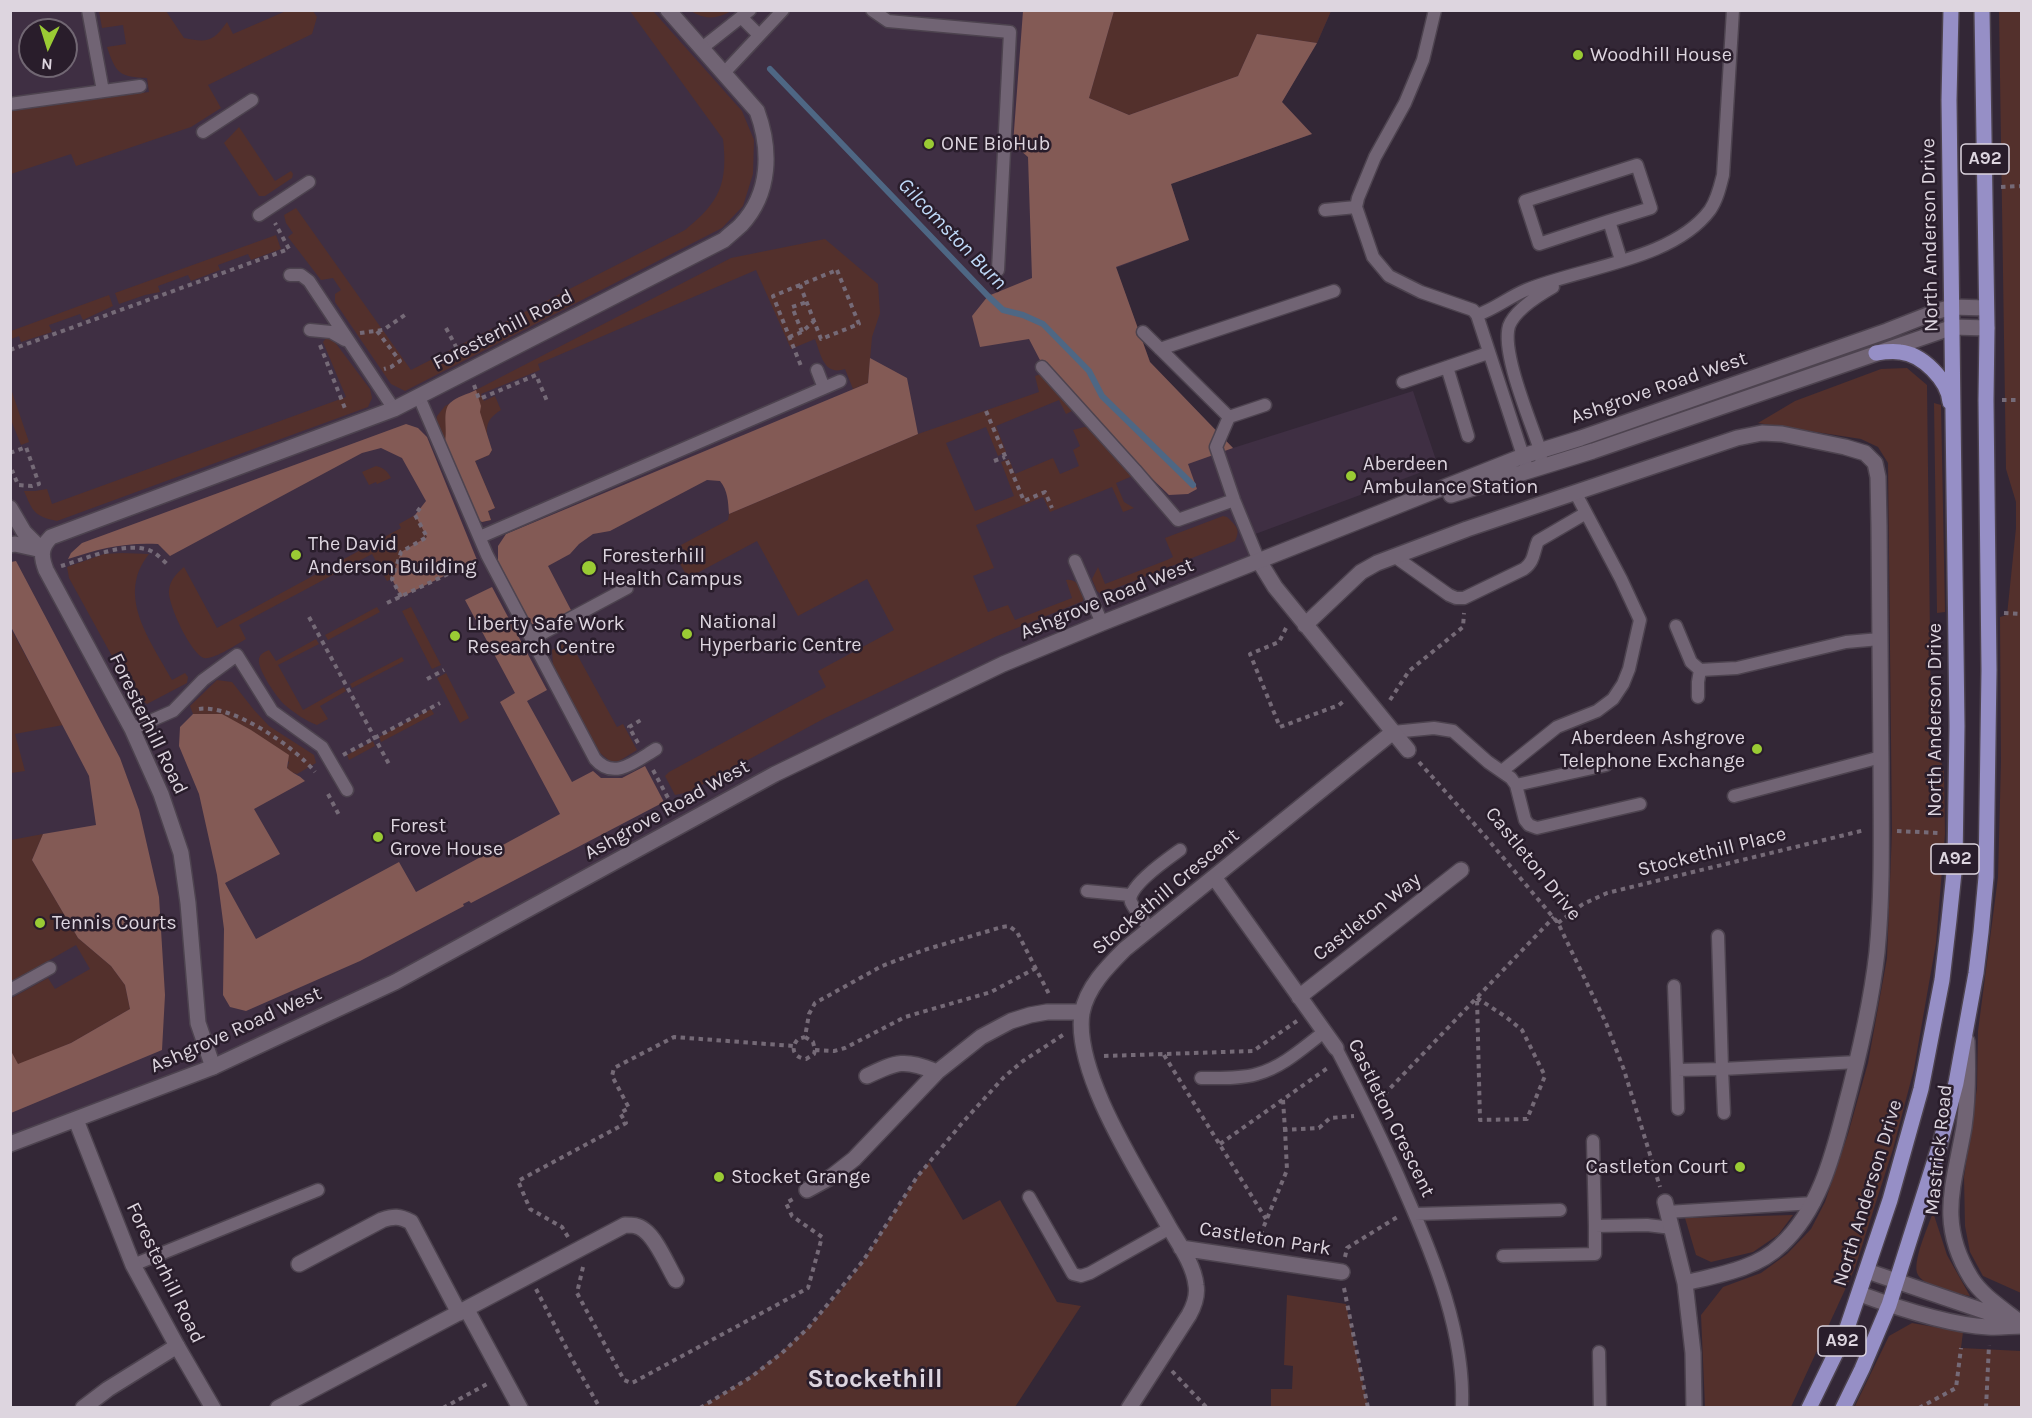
<!DOCTYPE html>
<html>
<head>
<meta charset="utf-8">
<style>
  body { margin:0 }
  #map { position:relative; width:2032px; height:1418px; overflow:hidden; background:#332736; font-family:Karla,sans-serif }
  canvas { display:block }
  .frame { position:absolute; inset:0; border:12px solid #ddd5df; pointer-events:none }
  .north { position:absolute; left:18px; top:18px; width:60px; height:60px; box-sizing:border-box; background:#291d2b; border:2px solid #716773; border-radius:50%; rotate:184deg; font-size:16px; font-weight:700; line-height:24px; text-align:center; color:#ddd5df }
  .north::after { content:''; display:block; margin:auto; width:21px; height:27px; background:#9acb34; clip-path:polygon(50% 0,100% 100%,50% 72%,0 100%) }
</style>
</head>
<body>
<div id="map">
<canvas width="2032" height="1418"></canvas>
<div class="frame"></div>
<div class="north">N</div>
</div>
<script>
const ctx = document.querySelector('canvas').getContext('2d');
ctx.lineJoin = 'round';
function fillPath(path, color) {
  ctx.fillStyle = color;
  ctx.fill(path, 'evenodd');
}
function stroke(path, color, width, dash) {
  ctx.strokeStyle = color;
  ctx.lineWidth = width;
  ctx.lineCap = dash ? 'butt' : 'round';
  ctx.setLineDash(dash || []);
  ctx.stroke(path);
}
function write(font, color, halo, rows, align = 'center') {
  ctx.font = font + ' Karla,sans-serif';
  ctx.lineWidth = 5;
  ctx.setLineDash([]);
  ctx.textBaseline = 'middle';
  ctx.strokeStyle = halo;
  ctx.fillStyle = color;
  for (const [text, x, y, turn = 0] of rows) {
    ctx.save();
    ctx.translate(x, y);
    ctx.rotate((+turn || 0) * Math.PI / 180);
    ctx.textAlign = isNaN(turn) ? turn : align;
    if (halo) ctx.strokeText(text, 0, 0);
    ctx.fillText(text, 0, 0);
    ctx.restore();
  }
}
const built = new Path2D(`
  M10 11H1331L1317 43 1282 102 1312 134 1171 184 1189 240 1116 268 1150 362 1233 448 1413 391 1438 466 1250 536 1259 561 888 718 395 982 11 1146ZM30 30H66V66H30Z`);
const green = new Path2D(`
  M2021 10V1293L1983 1276 1970 1252 1965 1226 1964 1177 1977 1088 1978 1031 1998 877 2001 762 2000 617 2007 615 2016 528V502L2006 469 1999 11Z
  M99 11H166L184 38C207 43 213 42 227 22L233 34 286 11H313L317 17 312 34 208 85 221 108 191 127 76 166 71 154 11 174V111L149 92 147 78C120 77 116 74 107 47L126 44 123 25 102 28Z
  M630 11H653L742 111 754 140 753 174 743 206 722 228 405 391 391 384 335 302V294L341 290 333 278 321 280 288 237 293 233 286 223 284 215 296 208 411 370 685 230C720 202 728 183 723 139Z
  M691 11H731C718 19 704 20 691 11Z
  M1114 11H1331L1317 43 1257 34 1238 76 1129 115 1089 98Z
  M239 127 275 181 291 171 293 174 292 178 265 196H259L224 143Z
  M276 235 281 249 251 260 248 254 218 265 220 270 191 281 188 275 158 286 160 292 145 295 119 304 115 293Z
  M825 239 878 284 880 313 872 337 868 383 853 389 845 369C824 376 821 355 815 339L791 349 756 270 538 364 540 370 481 394 484 401 495 396 501 410C483 421 485 432 492 450L489 455 475 461 495 508 488 511 491 520 482 522 435 425 437 416 445 406 731 258Z
  M109 295 113 306 83 320 80 314 49 325 52 332 21 342 19 336 11 339V331Z
  M327 337 334 341 370 389 372 398 368 407 57 521C34 516 33 512 24 491H35L47 489 52 504 346 397 323 342Z
  M1907 368 1927 385 1931 724 1944 772 1945 834 1936 943 1914 1069 1893 1149 1855 1268 1791 1407H1705L1701 1315 1723 1287 1761 1273 1787 1254 1811 1229 1825 1202 1848 1134 1868 1063 1887 958 1892 831 1888 463 1878 447 1861 439 1758 423 1795 401 1881 369Z
  M1041 374 1071 403 1072 411 1066 414 1059 400 996 426 1006 452 998 456 986 427 946 443 975 511 1014 496 1001 462 1009 459 1015 474 1053 458 1060 474 1079 466 1073 450 1080 446 1073 430 1084 427 1093 428 1135 475 1116 483 1124 502 1134 508 1123 512 1112 487 1050 512 1043 497 976 525 994 568 973 576 988 612 1008 605 1015 620 1072 598 1066 580C1077 578 1085 591 1083 601L997 636 825 718 689 792 675 795 665 776 669 772 826 687 818 671 894 630 867 579 798 616 757 541 688 578 679 562 687 557 681 545 728 520 729 514 918 434 1039 392 1035 376Z
  M11 389 29 442 21 445 11 420Z
  M1934 403 1941 405 1945 612 1937 613Z
  M376 466C383 468 387 470 391 478L377 484 376 482 369 485 362 472Z
  M415 515 427 537 401 552 392 579 387 581 372 554 239 625 246 639C237 644 214 660 204 658 191 654 167 603 169 590 170 580 177 573 184 567L217 628 401 528 399 524Z
  M1223 516 1227 517C1236 526 1241 529 1235 541L1101 594 1097 591 1092 579 1098 567 1105 584 1167 560 1173 557 1165 538Z
  M122 553 149 554C115 596 151 641 172 680L185 673 188 677 187 683 147 704 134 696 69 578 67 567 104 554Z
  M377 607 380 612 328 640 325 635Z
  M411 607 441 665 432 669 402 611Z
  M10 627 63 725 15 734 25 771 11 773Z
  M316 639 319 644 278 665 303 710 344 687 346 691 320 706 328 719 317 725C306 721 293 712 285 705 277 698 257 669 259 659 260 654 264 652 269 650L276 661Z
  M569 640 617 727 623 724 637 750 619 761 611 762 600 753 553 667 552 650Z
  M402 657 404 661 352 688 350 684Z
  M446 673 469 718 460 723 437 678Z
  M217 680 232 682 254 710 269 726 314 755 316 763 297 774 291 772 287 768 289 762 222 714H193L190 706Z
  M431 709 434 714 381 742 379 737Z
  M373 741 375 746 349 760 347 755Z
  M43 834 32 860 78 938 111 966 125 985 130 1009 71 1043 18 1065 11 1051 10 999 48 978 55 989 90 969 76 945 11 982V840Z
  M929 1162 963 1220 1000 1200 1057 1302 1081 1306 1015 1407H700C769 1370 821 1322 865 1258 887 1226 905 1192 929 1162Z
  M1933 1212 1947 1255 1970 1296C1957 1293 1925 1287 1918 1275 1911 1263 1929 1225 1933 1212Z
  M1793 1215 1778 1235 1753 1252 1711 1262 1696 1255 1685 1218Z
  M1287 1295 1346 1304 1368 1407H1271V1389H1292L1293 1366 1284 1365Z
  M1912 1323 1963 1332 1961 1348 2021 1351V1407L1854 1408 1889 1336Z`);
const forest = new Path2D(`
  M1023 11H1114L1089 98 1129 115 1238 76 1257 34 1317 43 1282 102 1312 134 1171 184 1189 240 1116 267 1150 362 1233 448 1188 464 1197 489 1188 494 1169 495 1140 467 1041 362 1029 339 980 347 972 316 988 296 1032 278 1028 157 1013 144Z
  M870 358 907 378 918 434 729 514C728 501 728 491 720 481L707 480 610 531 593 534 579 544 570 554 548 566 572 612 538 629 530 622 498 561V546L506 534 868 383Z
  M476 390 481 406 480 412 492 450 489 455 475 461 495 508 488 511 491 520 482 522 475 518 444 445C449 432 441 412 450 403 456 397 468 394 476 390Z
  M406 424 418 428 427 437 477 560 401 597 392 579 401 552 427 537 415 515 426 501 402 458 381 448 362 453 170 556 158 544C125 542 98 549 68 559L71 553 82 543Z
  M16 561 120 758 139 810 159 897 165 995 162 1050 11 1113V1051L18 1064 71 1043 130 1009 125 985 111 966 78 938 32 860 43 834 96 825 89 776 11 627V562Z
  M492 587 547 690 527 701 572 782 593 771 601 778H622L645 766 664 802 471 903 469 901 463 904 464 906 360 961 246 1011 230 1007 223 995 224 929 217 875 199 794 179 746 180 727 193 714H222L251 730 289 755 287 768C293 774 298 774 305 781L254 809 280 854 225 883 256 939 399 862 416 892 560 814 500 702 515 693 465 600Z`);
const stream = new Path2D(`
  M770 69 988 296 1003 310 1023 315 1043 324 1089 371 1102 396 1193 485`);
const path = new Path2D(`
  M2001 187 2022 186
  M837 270 859 324 821 339 800 285Z
  M800 285 773 296 801 366
  M446 328 461 356
  M377 331 400 361 391 367 384 369
  M802 332 792 307 807 302
  M360 333 383 330 405 315
  M789 337 802 332 814 321
  M320 345 346 411
  M10 350 289 249 275 223
  M474 385 479 399 536 375 547 401
  M2002 400H2022
  M986 411 1024 501 1045 492 1052 508
  M10 453 26 447 39 484 32 486 18 485 12 470
  M994 461 1005 457
  M61 566C85 559 127 540 151 551 157 554 164 561 169 566
  M401 597 392 579 401 552 427 537 415 515 420 508
  M387 603 473 562
  M2004 613 2022 614
  M309 617 390 766
  M1286 628 1279 642 1250 654 1280 727 1339 705 1345 700
  M427 679 444 670
  M1390 700 1409 671 1463 627 1464 613
  M199 709C232 704 294 746 315 772
  M638 743 629 727 641 720
  M343 755 440 703
  M1419 762 1485 836 1558 923 1606 1023 1624 1070 1660 1187
  M653 770 675 811
  M328 794 340 817
  M1897 831 1940 833
  M1558 923 1583 904 1607 893 1865 830
  M1477 998 1506 1017 1522 1030 1545 1076 1527 1119 1480 1120Z
  M805 1037 813 1042 815 1050 814 1054 806 1059C795 1058 789 1049 798 1039L805 1037 809 1014 815 1003 882 966 924 950 1002 927 1009 926 1017 932 1050 996
  M815 1050 834 1051 845 1048 905 1017 991 992 1036 968
  M1164 1055 1266 1219
  M1104 1056 1253 1051 1297 1021
  M1283 1100 1285 1130
  M1378 1101 1554 917
  M1220 1144 1329 1067
  M568 1237 562 1227 530 1209 518 1181 626 1123 620 1113 629 1108 612 1076 614 1068 674 1037 794 1046
  M1257 1243 1287 1170 1285 1130 1319 1128 1330 1118 1354 1116
  M1345 1257 1347 1248 1399 1216
  M583 1267 577 1293 624 1380 631 1383 634 1382 808 1288 822 1237 792 1216 786 1203 793 1199
  M1344 1288 1368 1408
  M536 1289 572 1359 600 1408
  M1172 1371 1207 1408
  M443 1408 489 1383
  M700 1408 751 1377 782 1353 809 1327 863 1261 917 1177 963 1122 1004 1077 1023 1061 1066 1033
  M1919 1408 1956 1388 1961 1348
  M1986 1408 1989 1345`);
const service = new Path2D(`
  M88 10 103 91
  M872 10 888 21 1010 32 998 270
  M1435 10 1423 60 1405 103 1375 157 1358 198 1356 207 1373 257 1389 276 1421 292 1473 310 1477 315 1528 471
  M741 17 759 35
  M702 48 750 10
  M724 73 783 10
  M10 104 140 86
  M203 132 252 100
  M1325 210 1356 207
  M259 215 309 182
  M1609 221 1651 208 1637 165 1525 201 1539 244 1609 221 1621 260
  M290 275H301L309 281 394 409
  M1477 315C1495 309 1509 297 1526 290 1582 267 1673 260 1710 210 1717 200 1720 187 1723 175L1733 10
  M310 330 331 332 345 340
  M1143 332 1229 417
  M1160 349 1334 291
  M1042 367 1135 470 1178 520 1234 500
  M1447 367 1468 436
  M817 370 824 388
  M1403 382 1488 353
  M419 397 487 555 595 759C614 781 636 761 656 749
  M1541 459 1540 450C1531 422 1501 353 1509 326 1515 310 1539 295 1553 287
  M480 537 840 381
  M1394 556 1449 595 1456 598H1464L1524 569C1535 561 1533 552 1538 541L1586 513
  M1075 561 1102 623
  M1259 561 1234 500 1216 447 1229 417 1265 405
  M1676 626 1691 662 1700 670 1737 668 1846 642 1880 639
  M532 639 627 588
  M1698 697V682L1700 670
  M132 729 173 711 203 680 237 655 272 711 322 747 347 790
  M1393 732 1434 728 1453 731 1488 762 1511 778 1516 785 1525 820 1529 825 1537 828 1640 804
  M1502 771 1557 727 1597 711 1613 699 1623 684 1629 669 1640 620 1621 579 1575 492
  M1516 785 1606 765
  M1734 796 1881 757
  M1087 891 1130 895
  M1150 929C1144 920 1135 911 1131 902 1125 888 1169 858 1180 850
  M1718 936 1722 1069 1858 1062
  M1674 986 1677 1070
  M10 990 50 968
  M1336 1048C1361 1096 1384 1143 1405 1192 1434 1258 1465 1334 1462 1408
  M1201 1078C1219 1078 1240 1079 1257 1074 1283 1067 1304 1047 1324 1032
  M1678 1109 1677 1070 1722 1069 1724 1113
  M1593 1141 1595 1226 1647 1225 1672 1228
  M1029 1197 1073 1274 1081 1276 1090 1273 1170 1228
  M1667 1212 1814 1203
  M1415 1214 1560 1210
  M1503 1256 1595 1254V1226
  M133 1265 318 1190
  M1599 1352 1600 1408`);
const minor = new Path2D(`
  M10 508 24 532 42 550
  M10 545 15 544 42 550
  M1259 561 1275 587 1408 750
  M1305 625 1361 572 1377 563 1467 529 1737 438 1762 433 1782 434 1845 447 1865 453 1875 463 1878 477 1879 526C1880 605 1880 684 1881 762 1881 826 1883 889 1877 952 1871 1006 1858 1060 1844 1112 1832 1159 1818 1211 1781 1245 1757 1269 1717 1275 1685 1283
  M1214 877 1336 1048
  M1299 997 1461 870
  M1967 1041C1968 1070 1968 1099 1964 1127 1954 1185 1937 1223 1971 1278 1982 1296 2005 1310 2022 1324
  M213 1067 198 1023 188 903 181 853 161 794 132 729 46 570C41 557 40 548 51 537L394 409 724 240C729 235 736 230 741 225 771 193 771 149 757 111L668 10
  M867 1076C898 1061 904 1059 937 1072
  M807 1190 831 1177 854 1159 937 1072 981 1037 1011 1021 1030 1015 1047 1012H1082
  M1665 1202 1685 1283 1693 1353 1694 1408
  M1181 1248 1342 1272
  M299 1264 382 1220C394 1216 399 1216 411 1222L459 1313
  M1867 1271 2010 1320
  M1860 1294C1898 1308 1948 1325 1988 1327 1999 1328 2011 1326 2022 1326
  M467 1310 520 1408
  M83 1408 108 1389 177 1346
  M278 1408 625 1225C632 1225 638 1225 644 1230 657 1239 668 1267 676 1280
  M1129 1408 1189 1315C1194 1306 1198 1296 1196 1285 1194 1265 1179 1244 1169 1227 1140 1174 1073 1073 1082 1013 1087 987 1107 967 1125 949L1393 732`);
const tertiary = new Path2D(`
  M1451 495 1593 451 1953 327 1987 328
  M76 1120 133 1265 177 1346 213 1408
  M10 1144 213 1067 395 982 775 774 1003 664 1102 623 1523 456 1581 438 1887 331 1938 311 1952 307 1986 308`);
const primary = new Path2D(`
  M1876 353C1883 352 1892 351 1900 352 1922 354 1948 380 1950 402
  M1809 1408 1845 1334 1890 1200 1921 1089 1942 980 1949 920 1955 863 1957 726 1949 100 1951 10
  M1843 1408 1862 1369 1889 1305 1940 1144 1956 1083 1976 973 1981 932 1986 877 1989 670 1986 400 1987 328 1982 10`);
const markers = [
  [1578,55,6,"#9acb34"],
  [929,144,6,"#9acb34"],
  [1351,476,6,"#9acb34"],
  [296,555,6,"#9acb34"],
  [589,568,8,"#9acb34"],
  [687,634,6,"#9acb34"],
  [455,636,6,"#9acb34"],
  [1757,749,6,"#9acb34"],
  [378,837,6,"#9acb34"],
  [40,923,6,"#9acb34"],
  [1740,1167,6,"#9acb34"],
  [719,1177,6,"#9acb34"]
];
const shields = [
  [1985,159,48],
  [1955,859,48],
  [1842,1341,48]
];
const shieldNames = [
  ["A92",1985,159],
  ["A92",1955,859],
  ["A92",1842,1341]
];
const poiNames = [
  ["Woodhill House",1590,55],
  ["ONE BioHub",941,144],
  ["Aberdeen",1363,464],
  ["Ambulance Station",1363,487],
  ["The David",308,544],
  ["Anderson Building",308,567],
  ["Foresterhill",602,556],
  ["Health Campus",602,579],
  ["National",699,622],
  ["Hyperbaric Centre",699,645],
  ["Liberty Safe Work",467,624],
  ["Research Centre",467,647],
  ["Aberdeen Ashgrove",1745,738,"right"],
  ["Telephone Exchange",1745,761,"right"],
  ["Forest",390,826],
  ["Grove House",390,849],
  ["Tennis Courts",52,923],
  ["Castleton Court",1728,1167,"right"],
  ["Stocket Grange",731,1177]
];
const streetNames = [
  ["North Anderson Drive",1930,235,-91],
  ["Foresterhill Road",503,330,-27],
  ["Ashgrove Road West",1659,388,-19],
  ["Ashgrove Road West",1107,599,-22],
  ["North Anderson Drive",1935,720,-90],
  ["Foresterhill Road",148,724,64],
  ["Ashgrove Road West",667,810,-29],
  ["Stockethill Place",1712,852,-14],
  ["Castleton Drive",1533,864,51],
  ["Stockethill Crescent",1166,892,-40],
  ["Castleton Way",1367,917,-38],
  ["Ashgrove Road West",236,1030,-24],
  ["Castleton Crescent",1391,1118,64],
  ["Mastrick Road",1939,1150,-84],
  ["North Anderson Drive",1868,1193,-73],
  ["Castleton Park",1265,1239,9],
  ["Foresterhill Road",165,1273,64]
];
const waterNames = [
  ["Gilcomston Burn",952,234,46]
];
const districtNames = [
  ["Stockethill",875,1380]
];
fillPath(built, '#3f2f43');
fillPath(green, '#53302c');
fillPath(forest, '#835a55');
stroke(stream, '#4e6784', 6);
stroke(service, '#4d434f', 15);
stroke(minor, '#4d434f', 18);
stroke(tertiary, '#4d434f', 18);
stroke(primary, '#4d434f', 18);
stroke(path, '#756a77', 4, [4.5, 4.5]);
stroke(service, '#716474', 12);
stroke(minor, '#716474', 15);
stroke(tertiary, '#716474', 15);
stroke(primary, '#968fc6', 15);
for (const [x, y, r, color] of markers) {
  const dot = new Path2D();
  dot.arc(x, y, r, 0, 2 * Math.PI);
  ctx.fillStyle = color;
  ctx.fill(dot);
  stroke(dot, '#291d2b', 2);
}
for (const [x, y, w] of shields) {
  const box = new Path2D();
  box.roundRect(x - w / 2, y - 15, w, 30, 4.5);
  ctx.fillStyle = '#291d2b';
  ctx.fill(box);
  stroke(box, '#ddd5df', 1.5);
}
write('bold 18px', '#ddd5df', null, shieldNames);
write('20px', '#ddd5df', '#291d2b', poiNames, 'left');
write('20px', '#ddd5df', '#291d2b', streetNames);
write('italic 21px', '#bfd9f8', '#291d2b', waterNames);
write('bold 26px', '#ddd5df', '#291d2b', districtNames);
</script>
</body>
</html>
